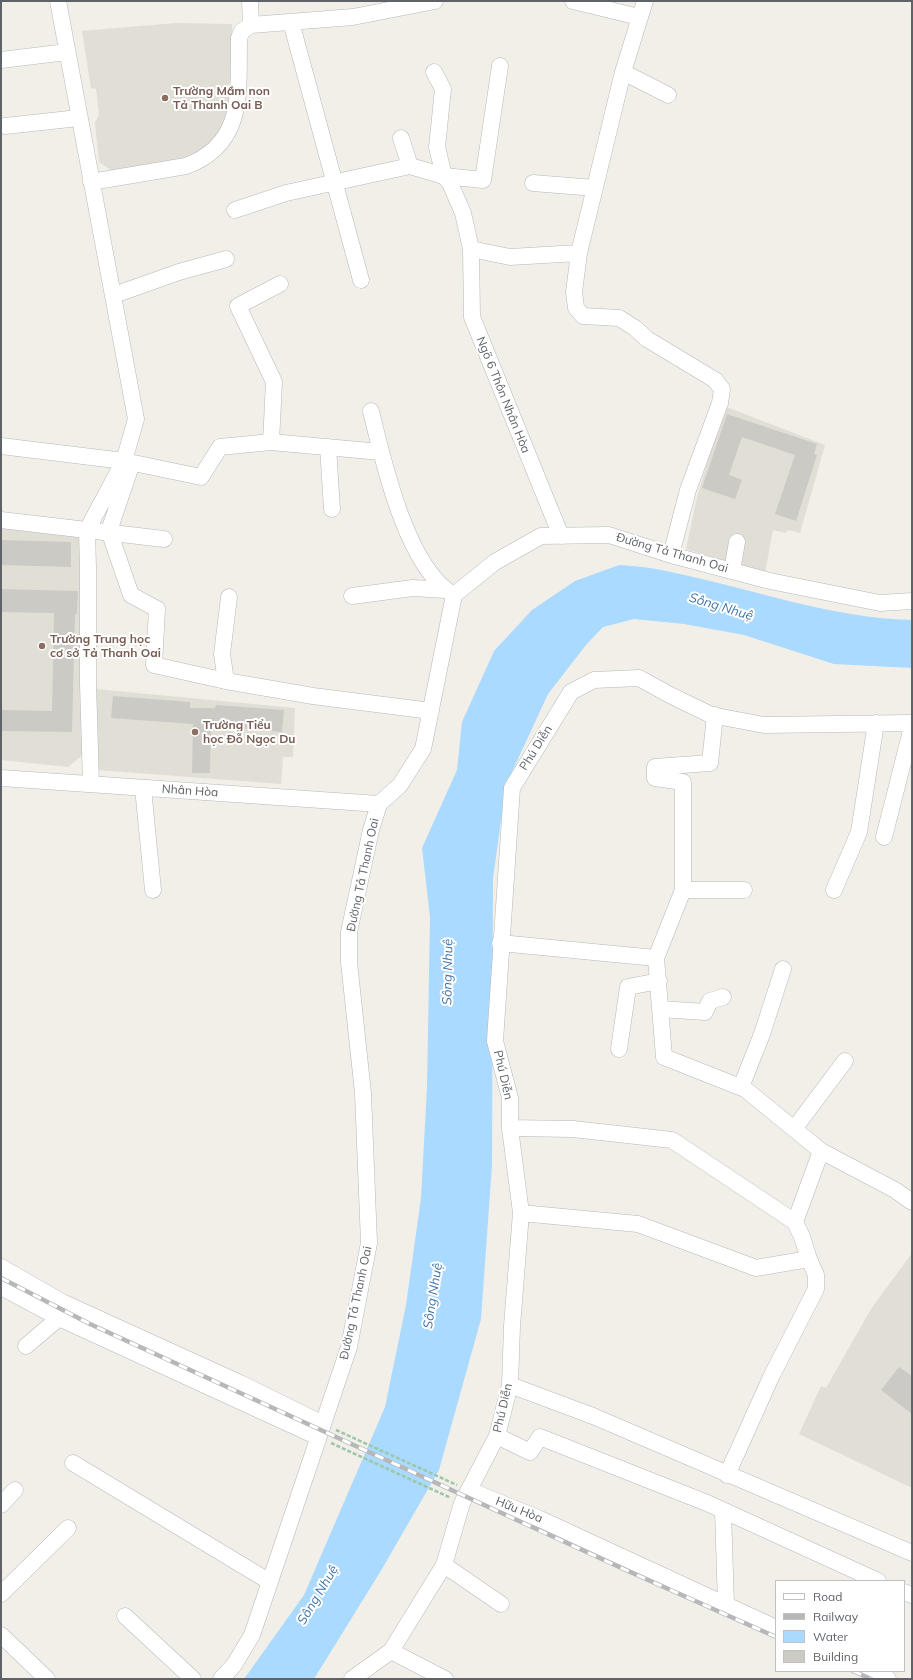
<!DOCTYPE html>
<html>
<head>
<meta charset="utf-8">
<style>
  body { margin:0 }
  #map { position:relative; width:913px; height:1680px; overflow:hidden; background:#f1efe8; font-family:Mulish,sans-serif }
  canvas { display:block }
  .frame { position:absolute; inset:0; border:2px solid #5f6368; pointer-events:none }
  .legend { position:absolute; left:775px; top:1580px; width:130px; height:92px; box-sizing:border-box; background:#fff; border:1px solid #bfc1c3; margin:0; padding:5px 7px; list-style:none; font-size:12px; color:#5f6368 }
  .legend li { display:flex; align-items:center; gap:8px; height:20px }
  .legend b { width:20px; border:1px solid #bfc1c3 }
</style>
</head>
<body>
<div id="map">
<canvas width="913" height="1680"></canvas>
<div class="frame"></div>
<ul class="legend">
<li><b style="height:5px;background:#fff"></b>Road</li>
<li><b style="height:5px;background:#b6b7b8"></b>Railway</li>
<li><b style="height:11px;background:#aadaff"></b>Water</li>
<li><b style="height:11px;background:#cccac5"></b>Building</li>
</ul>
</div>
<script>
const ctx = document.querySelector('canvas').getContext('2d');
ctx.lineJoin = 'round';
function fillPath(path, color) {
  ctx.fillStyle = color;
  ctx.fill(path, 'evenodd');
}
function stroke(path, color, width, dash) {
  ctx.strokeStyle = color;
  ctx.lineWidth = width;
  ctx.lineCap = dash ? 'butt' : 'round';
  ctx.setLineDash(dash || []);
  ctx.stroke(path);
}
function write(font, color, halo, rows, align = 'center') {
  ctx.font = font + ' Mulish,sans-serif';
  ctx.lineWidth = 4;
  ctx.setLineDash([]);
  ctx.textBaseline = 'middle';
  ctx.strokeStyle = halo;
  ctx.fillStyle = color;
  for (const [text, x, y, turn = 0] of rows) {
    ctx.save();
    ctx.translate(x, y);
    ctx.rotate((+turn || 0) * Math.PI / 180);
    ctx.textAlign = isNaN(turn) ? turn : align;
    if (halo) ctx.strokeText(text, 0, 0);
    ctx.fillText(text, 0, 0);
    ctx.restore();
  }
}
const education = new Path2D(`
  M176 23 232 24 234 108 207 150 183 162 115 173 99 162 95 122 99 115 96 89 91 88 82 31Z
  M724 406 825 445 800 533 788 530 786 533 773 530 765 573 686 549 697 497Z
  M1 524 78 532 83 538 84 754 68 767 1 760Z
  M96 689 295 708 293 757H283L281 784 97 770Z
  M912 1253V1488L799 1434 821 1386 826 1388 871 1309Z`);
const water = new Path2D(`
  M619 565C633 566 647 567 661 570 745 586 826 618 912 620V668L834 664 744 635 684 624 634 619 603 627 586 645 548 694 506 785 493 878 492 1165 481 1319 439 1470 382 1569 314 1679H244L304 1595 385 1407 406 1305 421 1198 427 1087 430 917 422 848 457 770 462 722 494 651 532 610 575 581Z`);
const building = new Path2D(`
  M727 414 817 444 814 454 817 455 796 521 775 514 795 455 742 437 729 475 742 480 735 499 702 488Z
  M1 540 71 542V567L1 565Z
  M1 589 78 591 77 614H75L72 732 1 731V710L52 711 54 613 1 612Z
  M113 696 190 702V708H215L216 705 284 710 282 732 211 726 210 773H192L193 724 111 718Z
  M899 1367 912 1376V1414L881 1390Z`);
const path = new Path2D(`
  M336 1430 457 1485
  M331 1443 451 1498`);
const minor = new Path2D(`
  M58 1 136 419 124 461 87 530 88 568V683L91 784
  M250 1 251 25
  M573 1 639 17
  M645 1 623 72 579 253 574 292 576 308 583 316 619 318 635 328 647 339 715 380 722 389 720 403 688 490 671 555
  M291 22 361 280
  M1 60 67 52
  M434 72 443 89 437 147 444 176 450 183 463 213 471 249 472 317 561 536
  M623 72 668 95
  M5 126 79 118
  M401 138 410 166
  M91 182 186 166C246 144 238 91 239 38L242 31 251 25 353 17 435 1
  M533 183 595 188
  M235 210 286 193 410 166 444 176 483 180 500 66
  M471 249 510 257 579 253
  M114 295 179 272 226 259
  M371 411C383 461 407 569 454 595
  M271 442 274 382 238 306 280 284
  M1 446 124 461 201 477 220 447 271 442 381 452
  M328 447 332 509
  M132 463 109 531 131 595 157 609 154 665 226 681 313 696 431 711
  M1 520 164 539
  M732 571 737 542
  M352 596 413 588 445 590
  M226 681 222 654 229 597
  M1 778 379 804
  M143 788 153 890
  M884 837 912 727
  M683 890H744
  M834 890 859 832 876 723
  M500 943 656 958 664 1057 745 1089 821 1151 895 1190 912 1202
  M656 958 683 890V782L655 778V767L710 763 715 715
  M660 1009 705 1012 710 1001 723 997
  M619 1049 628 987 659 981
  M741 1087 762 1034 783 969
  M510 1128 573 1129 672 1140 795 1222 802 1237 809 1259 756 1268 638 1224 521 1213
  M794 1129 845 1061
  M795 1222 821 1151
  M1 1267 62 1302 242 1384 323 1424
  M1 1287 59 1318 318 1437
  M26 1346 59 1318
  M510 1385 593 1416 912 1553
  M497 1436 530 1452 540 1437 707 1503 878 1581
  M73 1463 270 1582
  M727 1475 771 1377 816 1289V1275L809 1259
  M469 1490 540 1519 776 1628
  M1 1505 15 1490
  M723 1511 726 1605
  M444 1565 501 1604
  M904 1592 912 1595
  M1 1594 68 1528
  M125 1616 193 1679
  M1 1635 47 1679
  M391 1651 445 1679
  M870 1671 888 1679
  M221 1679 234 1665 252 1635 349 1347 369 1243 363 1093 349 962V932L371 830 379 804 400 785 423 749 454 595 495 562 541 536 609 535 671 555 770 581 880 603 912 601
  M352 1679 391 1651 444 1565 462 1503 497 1436 510 1385 512 1326 521 1213 510 1128V1098L495 1041 512 788 571 692 594 680 639 678 670 695 711 715 764 725 912 723`);
const rail = new Path2D(`
  M1 1278 90 1324 628 1571 776 1637
  M853 1671 871 1679`);
const markers = [
  [165,98,4,"#8d6e63"],
  [42,646,4,"#8d6e63"],
  [195,732,4,"#8d6e63"]
];
const educationNames = [
  ["Trường Mầm non",173,91],
  ["Tả Thanh Oai B",173,105],
  ["Trường Trung học",50,639],
  ["cơ sở Tả Thanh Oai",50,653],
  ["Trường Tiểu",203,725],
  ["học Đỗ Ngọc Du",203,739]
];
const streetNames = [
  ["Ngõ 6 Thôn Nhân Hòa",503,395,68],
  ["Đường Tả Thanh Oai",672,553,16],
  ["Phú Diễn",536,748,-58],
  ["Nhân Hòa",190,791,4],
  ["Đường Tả Thanh Oai",363,875,-78],
  ["Phú Diễn",503,1075,77],
  ["Đường Tả Thanh Oai",356,1303,-78],
  ["Phú Diễn",503,1408,-77],
  ["Hữu Hòa",519,1510,22]
];
const waterNames = [
  ["Sông Nhuệ",721,607,17],
  ["Sông Nhuệ",448,972,-89],
  ["Sông Nhuệ",433,1296,-81],
  ["Sông Nhuệ",318,1595,-59]
];
fillPath(education, '#e1ded6');
fillPath(water, '#aadaff');
fillPath(building, '#cccac5');
stroke(minor, '#b5b8bc', 17);
stroke(path, '#9cc7a9', 2.5, [4, 2]);
stroke(minor, '#fff', 16);
stroke(rail, '#b6b7b8', 4.5);
stroke(rail, '#fff', 3, [9]);
for (const [x, y, r, color] of markers) {
  const dot = new Path2D();
  dot.arc(x, y, r, 0, 2 * Math.PI);
  ctx.fillStyle = color;
  ctx.fill(dot);
  stroke(dot, '#fff', 1.5);
}
write('bold 12px', '#785e54', '#fff', educationNames, 'left');
write('12px', '#5f6368', '#fff', streetNames);
write('italic 13px', '#4174aa', '#fff', waterNames);
</script>
</body>
</html>
